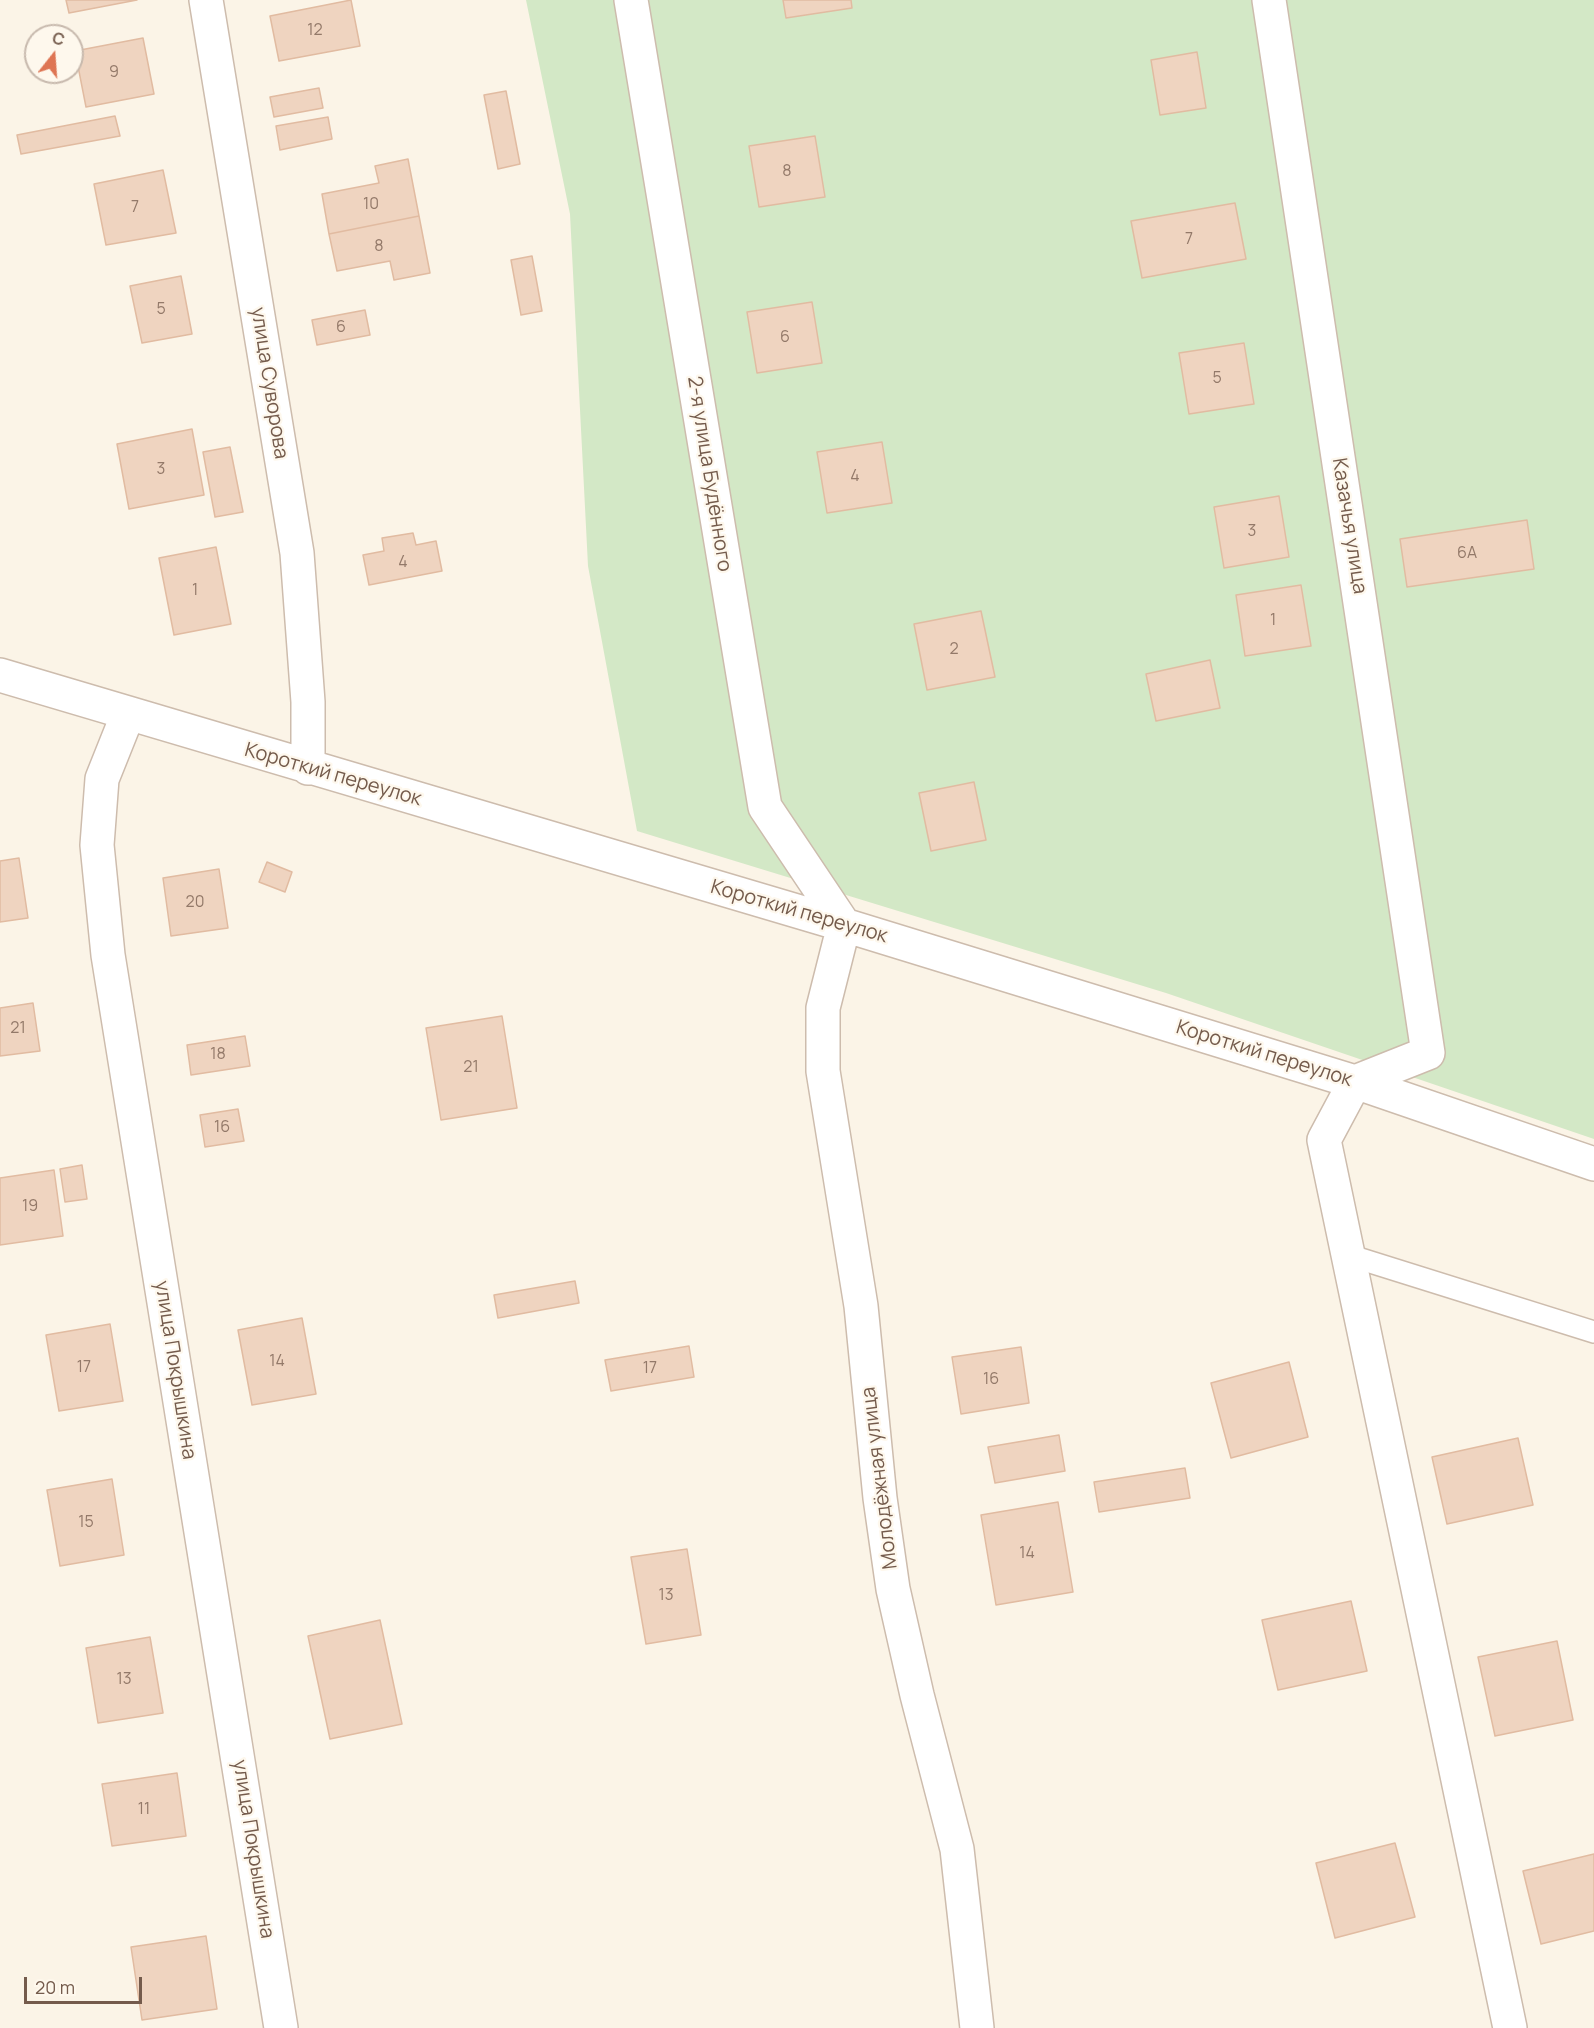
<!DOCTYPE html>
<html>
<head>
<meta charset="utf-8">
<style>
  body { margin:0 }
  #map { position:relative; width:1594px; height:2028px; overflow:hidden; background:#fbf4e7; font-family:Manrope,sans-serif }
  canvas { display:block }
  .north { position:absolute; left:24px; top:24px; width:60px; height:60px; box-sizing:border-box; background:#fef8ed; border:2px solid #c7b9ad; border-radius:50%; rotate:17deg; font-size:16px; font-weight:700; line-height:24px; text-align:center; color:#745b4c }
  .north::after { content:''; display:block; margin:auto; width:21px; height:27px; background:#de7553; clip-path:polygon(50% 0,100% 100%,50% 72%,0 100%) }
  .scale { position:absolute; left:24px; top:1977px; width:118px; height:27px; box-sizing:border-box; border:3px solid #745b4c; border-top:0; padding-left:8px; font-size:18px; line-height:21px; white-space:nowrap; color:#745b4c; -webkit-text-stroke:4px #fef8ed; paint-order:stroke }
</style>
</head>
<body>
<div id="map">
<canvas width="1594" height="2028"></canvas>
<div class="north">С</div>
<div class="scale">20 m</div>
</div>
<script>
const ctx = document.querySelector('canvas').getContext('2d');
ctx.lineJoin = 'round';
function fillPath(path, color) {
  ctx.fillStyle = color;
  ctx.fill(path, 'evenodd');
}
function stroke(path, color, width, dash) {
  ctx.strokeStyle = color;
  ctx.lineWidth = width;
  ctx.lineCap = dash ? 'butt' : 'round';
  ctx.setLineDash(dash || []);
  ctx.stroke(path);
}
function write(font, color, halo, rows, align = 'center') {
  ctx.font = font + ' Manrope,sans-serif';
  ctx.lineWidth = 4.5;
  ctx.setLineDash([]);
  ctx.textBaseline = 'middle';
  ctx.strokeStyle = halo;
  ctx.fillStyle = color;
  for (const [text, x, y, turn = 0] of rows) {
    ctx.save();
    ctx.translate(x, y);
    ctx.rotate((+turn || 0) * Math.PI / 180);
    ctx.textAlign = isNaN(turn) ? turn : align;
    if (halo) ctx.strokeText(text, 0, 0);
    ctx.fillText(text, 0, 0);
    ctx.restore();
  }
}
const green = new Path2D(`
  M526 0H1594V1139L1166 993 637 831 588 566 570 214Z`);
const building = new Path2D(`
  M66 0H137L69 13Z
  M351 0 360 46 279 61 270 16Z
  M783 0H851L852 8 786 18Z
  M143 38 154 94 86 107 75 51Z
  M1197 52 1206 108 1160 115 1151 60Z
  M319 88 323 108 274 117 270 97Z
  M506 91 520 164 498 169 484 95Z
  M115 116 120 136 21 154 17 135Z
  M328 117 332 139 280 150 276 126Z
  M815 136 825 197 759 207 749 146Z
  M408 159 419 216 329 234 322 194 379 183 375 166Z
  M163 170 176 233 106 245 94 184Z
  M1235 203 1246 259 1142 278 1131 221Z
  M419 216 430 273 394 280 390 261 337 271 329 234Z
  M532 256 542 311 521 315 511 260Z
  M181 276 192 334 142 343 130 286Z
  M812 302 822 363 757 373 747 312Z
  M365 310 370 335 317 345 312 320Z
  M1244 343 1254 404 1189 414 1179 353Z
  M192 429 204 495 129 509 117 444Z
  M882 442 892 503 827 513 817 452Z
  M230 447 243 512 215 517 203 452Z
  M1279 496 1289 557 1224 568 1214 507Z
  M1527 520 1534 569 1407 587 1400 539Z
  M413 533 416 545 436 541 442 571 369 585 363 555 384 551 382 538Z
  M216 547 231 624 174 635 159 558Z
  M1301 585 1311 646 1245 656 1236 595Z
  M981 611 995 677 927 690 914 624Z
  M1210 660 1220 708 1156 721 1146 674Z
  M974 782 986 840 931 851 919 793Z
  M19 858 28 918 0 922V861Z
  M267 862 292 872 285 892 259 882Z
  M219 869 228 928 171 936 163 878Z
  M33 1003 40 1051 0 1056V1008Z
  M502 1016 517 1108 441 1120 426 1028Z
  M245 1036 250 1066 191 1075 187 1045Z
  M238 1109 244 1141 205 1147 200 1115Z
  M82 1165 87 1199 65 1202 60 1169Z
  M54 1170 63 1236 0 1245V1178Z
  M575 1281 579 1303 498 1318 494 1295Z
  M302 1318 316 1394 252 1405 238 1330Z
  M110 1324 123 1401 59 1411 46 1335Z
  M689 1346 694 1377 611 1391 605 1360Z
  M1021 1347 1029 1403 961 1414 952 1357Z
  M1289 1362 1308 1437 1231 1458 1211 1383Z
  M1059 1435 1065 1471 995 1483 988 1447Z
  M1518 1438 1533 1505 1447 1524 1432 1457Z
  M1185 1468 1190 1498 1099 1512 1094 1482Z
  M112 1479 124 1555 60 1566 47 1490Z
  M1058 1502 1073 1592 996 1605 981 1515Z
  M687 1549 701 1635 646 1644 631 1557Z
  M1351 1601 1367 1671 1278 1690 1262 1620Z
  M380 1620 402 1724 330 1739 308 1636Z
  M150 1637 163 1713 98 1723 86 1648Z
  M1557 1641 1573 1720 1495 1736 1478 1657Z
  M177 1773 186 1836 112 1846 102 1784Z
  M1395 1843 1415 1917 1335 1938 1316 1863Z
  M1594 1854V1931L1541 1944 1523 1871Z
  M206 1936 217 2009 142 2020 131 1947Z`);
const service = new Path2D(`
  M1348 1255 1594 1332`);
const minor = new Path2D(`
  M206 0 297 553 308 702V768
  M631 0 765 807 844 925 823 1008V1071L861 1306 880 1498 893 1589 917 1695 957 1849 977 2028
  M1269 0 1428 1053 1355 1082 1324 1140 1510 2028
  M0 675 844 925 1355 1082 1594 1164
  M128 714 102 779 97 845 108 955 281 2028`);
const numberNames = [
  ["12",315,31],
  ["9",114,73],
  ["8",787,172],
  ["10",371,205],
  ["7",135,208],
  ["7",1189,240],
  ["8",379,247],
  ["5",161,310],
  ["6",341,328],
  ["6",785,338],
  ["5",1217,379],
  ["3",161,470],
  ["4",855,477],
  ["3",1252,532],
  ["6А",1467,554],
  ["4",403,563],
  ["1",195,591],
  ["1",1273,621],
  ["2",954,650],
  ["20",195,903],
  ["21",18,1029],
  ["18",218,1055],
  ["21",471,1068],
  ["16",222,1128],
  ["19",30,1207],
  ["14",277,1362],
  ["17",84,1368],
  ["17",650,1369],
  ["16",991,1380],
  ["15",86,1523],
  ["14",1027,1554],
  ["13",666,1596],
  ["13",124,1680],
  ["11",144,1810]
];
const streetNames = [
  ["улица Суворова",269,383,81],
  ["2-я улица Будённого",709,474,81],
  ["Казачья улица",1349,526,81],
  ["Короткий переулок",333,775,16],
  ["Короткий переулок",799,912,16],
  ["Короткий переулок",1264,1054,17],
  ["улица Покрышкина",175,1370,81],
  ["Молодёжная улица",880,1478,-97],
  ["улица Покрышкина",253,1849,81]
];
fillPath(green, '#d3e8c6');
fillPath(building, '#efd4c0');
stroke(building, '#e1bba1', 1.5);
stroke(service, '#cdbcad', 24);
stroke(minor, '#cdbcad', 36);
stroke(service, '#fff', 21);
stroke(minor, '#fff', 33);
write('16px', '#937969', null, numberNames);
write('20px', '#745b4c', '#fef8ed', streetNames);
</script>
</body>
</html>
